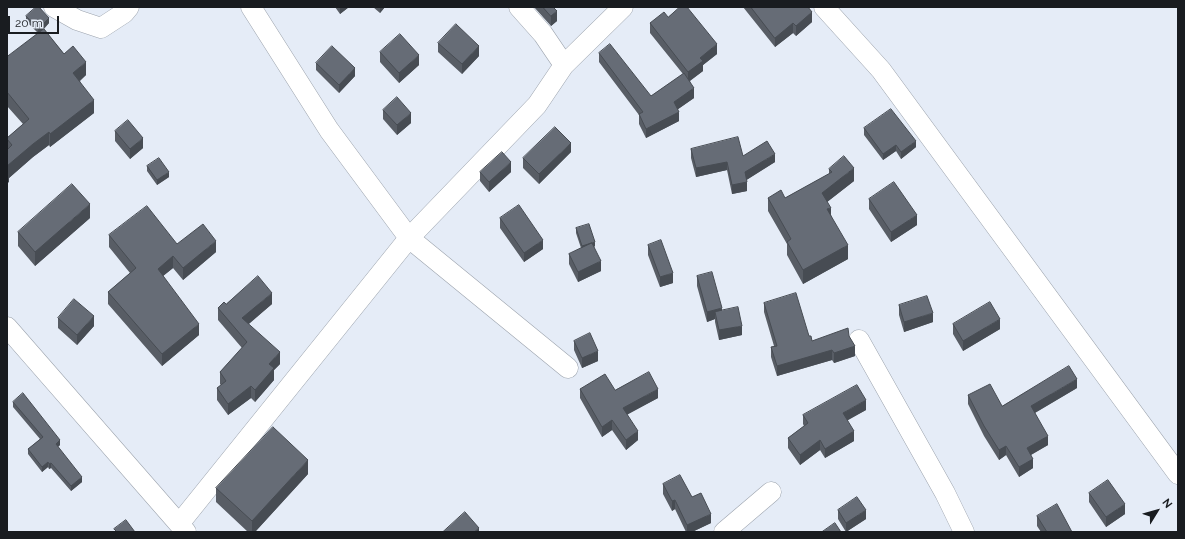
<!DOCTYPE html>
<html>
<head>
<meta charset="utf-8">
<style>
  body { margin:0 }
  #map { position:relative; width:1185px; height:539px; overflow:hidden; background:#e5ecf7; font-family:Raleway,sans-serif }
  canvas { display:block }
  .frame { position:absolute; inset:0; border:8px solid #191c20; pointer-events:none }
  .north { position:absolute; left:1137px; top:491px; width:40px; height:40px; -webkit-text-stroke:3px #e5ecf7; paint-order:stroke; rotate:53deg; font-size:11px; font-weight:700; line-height:16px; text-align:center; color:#191c20 }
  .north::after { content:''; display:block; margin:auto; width:14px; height:18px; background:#191c20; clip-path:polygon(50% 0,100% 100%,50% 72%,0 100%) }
  .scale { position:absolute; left:8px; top:16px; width:51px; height:18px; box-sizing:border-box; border:2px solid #191c20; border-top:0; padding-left:5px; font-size:12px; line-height:14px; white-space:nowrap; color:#191c20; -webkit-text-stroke:3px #e5ecf7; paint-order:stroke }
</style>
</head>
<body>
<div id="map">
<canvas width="1185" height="539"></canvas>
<div class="frame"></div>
<div class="north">N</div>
<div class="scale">20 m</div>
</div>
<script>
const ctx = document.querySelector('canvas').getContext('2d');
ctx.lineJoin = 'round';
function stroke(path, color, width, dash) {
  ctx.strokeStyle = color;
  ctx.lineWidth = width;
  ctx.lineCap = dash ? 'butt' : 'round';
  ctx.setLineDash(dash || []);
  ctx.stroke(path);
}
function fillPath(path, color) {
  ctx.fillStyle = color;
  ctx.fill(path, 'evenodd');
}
const street = new Path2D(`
  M54 7 77 20 101 28 124 13 129 7
  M251 7 329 130 409 238 568 368
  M824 7 881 70 1178 474
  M564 65 623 7
  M7 327 186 532
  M859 340 945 493 964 532
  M179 524 409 238 537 105 564 65 543 34 519 7
  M724 532 771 492`);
const wall = new Path2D(`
  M335 7H349L340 14Z
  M373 7H385L380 13Z
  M534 7H553L557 21 551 26Z
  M743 7H808L812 22 796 36 793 33 775 47Z
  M26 16 49 23 44 29 64 54 86 75 80 81 94 113 50 147 49 145 33 157 9 178V182L7 183V138L23 124 7 106V57L38 33 26 21Z
  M668 17 717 54 703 65V71L690 81 694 98 678 109 679 121 646 138 639 124V115L599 62V53L651 96 683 74 650 33V23Z
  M438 43 479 56 462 74 438 52Z
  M380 52 419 65 399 83 380 62Z
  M316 63 355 76 339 93 316 70Z
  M383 110 411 123 397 135 383 119Z
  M864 128 916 147 901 159 896 151 883 160 864 135Z
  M115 131 143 148 130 159 115 141Z
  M691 149 743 156 775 162 746 180 747 191 732 194 727 170 696 177 691 158Z
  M571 152 539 184 523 168V158Z
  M147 166 169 177 157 185 147 171Z
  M829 169 854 181 827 202 831 215 848 259 803 284 787 255V244L768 211V198H785L829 174Z
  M480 172H511L489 192 480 181Z
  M869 199 917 225 891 242 869 209Z
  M90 218 35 266 18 246V232Z
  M500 218 543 249 524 262 500 228Z
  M576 228 595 246 594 247 601 271 578 282 569 264V254L581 248 576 233Z
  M109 235 177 244 216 252 183 280 173 268 163 276 199 335 162 366 108 304V292L130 273 109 247Z
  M648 245 673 283 660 287 648 255Z
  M697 276 722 311 742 335 719 340 715 322V319L707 322 697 286Z
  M764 303 809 336 812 341 849 336 855 356 834 363 832 360 777 376 771 357V347L774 346 764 312Z
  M226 304H272L248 324 280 364 274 370V380L255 402 251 398 228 415 217 400V388L221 385 220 384V372L242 348 218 320V308Z
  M899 305 933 322 904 332 899 315Z
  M58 318 94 326 77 345 58 328Z
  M953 324 1000 329 963 351 953 334Z
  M574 341 598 361 582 368 574 350Z
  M1077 388 1035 413 1048 445 1031 455 1033 468 1019 477 1006 455 999 460 984 436 968 404V395L1002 406Z
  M580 389 615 390 658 398 627 414 638 440 626 450 612 430 602 437 580 398Z
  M13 402 60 445 58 447 82 482 71 491 51 468 49 469 48 467 42 472 28 454V449L40 439 13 407Z
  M866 410 847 420 854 441 825 458 820 450 800 465 788 448V438L804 426 803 424V415Z
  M308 474 255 532H248L216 502V488Z
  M663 484 692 497 711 523 692 532H686L675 509 672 511 663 494Z
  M1089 493 1125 514 1106 527 1089 502Z
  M838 510 866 519 846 532 838 519Z
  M1037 516 1072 532H1041L1037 526Z`);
const shadedWall = new Path2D(`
  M340 7H349L340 14Z
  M380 7H385L380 13Z
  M557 11V21L551 26V16Z
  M812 12V22L796 36V26Z
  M49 18V23L38 34V29Z
  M793 23V33L775 47V38Z
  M717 44V54L703 65V71L688 82V72L700 58Z
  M479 46V56L462 74V64Z
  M419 55V65L399 83V73Z
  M86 62V75L73 86V73Z
  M355 68V76L339 93V85Z
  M694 88V98L674 112V102Z
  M94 100V113L50 147V134Z
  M679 112V121L646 138V129Z
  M411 113V123L397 135V125Z
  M49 132V145L33 157 9 178V182L7 183V166L33 144Z
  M143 138V148L130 159V149Z
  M916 141V147L901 159V152Z
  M571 143V152L539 184V174Z
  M896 145V151L883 160V154Z
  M775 154V162L745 181V172Z
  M511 162V172L489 192V182Z
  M727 162V170L696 177V168Z
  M854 168V181L822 206V193Z
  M169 172V177L157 185V180Z
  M747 182V191L732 194V185Z
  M90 204V218L35 266V252Z
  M831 208V221L827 209Z
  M917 215V225L891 242V232Z
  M543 240V249L524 262V253Z
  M216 241V252L183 280V268Z
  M595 242V246L582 251V246Z
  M848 245V259L803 284V270Z
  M173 256V268L158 280V269Z
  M601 261V271L578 282V272Z
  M673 273V283L660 287V277Z
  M272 293V304L242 330V318Z
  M722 308V317L715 312V319L707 322V312Z
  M933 313V322L904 332V322Z
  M94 316V326L77 345V335Z
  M1000 319V329L963 351V341Z
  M199 324V335L162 366V354Z
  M742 326V335L719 340V330Z
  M855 346V356L834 363V353Z
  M832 350V360L777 376V366Z
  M598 351V361L582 368V358Z
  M280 352V364L274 370V380L255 402V390L269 364Z
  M1077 379V388L1031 415V406Z
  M251 386V398L228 415V404Z
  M658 389V398L623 417V408Z
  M866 400V410L843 423V413Z
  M612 420V430L602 437V427Z
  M638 431V440L626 450V440Z
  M854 431V441L825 458V449Z
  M1048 436V445L1027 457V448Z
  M60 440V445L56 448V444Z
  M820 440V450L800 465V455Z
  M1006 446V455L999 460V450Z
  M1033 459V468L1019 477V467Z
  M308 460V474L255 532H252V521Z
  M48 462V467L42 472V467Z
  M51 463V468L49 469V464Z
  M82 477V482L71 491V486Z
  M675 500V509L672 511V501Z
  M1125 504V514L1106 527V517Z
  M866 510V519L846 532V523Z
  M711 514V523L692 532H687V525Z
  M479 528V532H474Z`);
const building = new Path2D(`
  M36 7H39L49 18 38 29 26 16Z
  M543 7H553L557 11 551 16Z
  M680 7H687L717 44 700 58 703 61 688 72 650 23 664 12 668 17Z
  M751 7H808L812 12 796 26 793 23 775 38Z
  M456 24 479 46 462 64 438 43Z
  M44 29 64 54 73 46 86 62 73 73 94 100 50 134 49 132 33 144 7 166V150L12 145 7 139V138L29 119 7 92V57Z
  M400 34 419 55 399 73 380 52Z
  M610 44 651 96 684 73 694 88 674 102 679 112 646 129 639 114 643 112 599 53Z
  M332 46 355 68 339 85 316 63Z
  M397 97 411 113 397 125 383 110Z
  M891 109 916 141 901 152 896 145 883 154 864 128Z
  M128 120 143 138 130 149 115 131Z
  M555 127 571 143 539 174 523 158Z
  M738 137 743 156 767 141 775 154 745 172 747 182 732 185 727 162 696 168 691 149Z
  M502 152 511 162 489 182 480 172Z
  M844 156 854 168 822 193 831 208 827 209 848 245 803 270 787 242 791 239 768 198 781 190 785 198 832 172 829 169Z
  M159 158 169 172 157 180 147 166Z
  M894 182 917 215 891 232 869 199Z
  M72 184 90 204 35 252 18 232Z
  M519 205 543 240 524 253 500 218Z
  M147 206 177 244 203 224 216 241 183 268 173 256 158 269 199 324 162 354 108 292 136 268 109 235Z
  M589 224 595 242 582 246 576 228Z
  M661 240 673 273 660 277 648 245Z
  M592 243 601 261 578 272 569 254Z
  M712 272 722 308 707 312 697 276Z
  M258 276 272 293 242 318 280 352 269 364 274 368 255 390 251 386 228 404 217 388 226 381 220 372 247 342 218 308 224 302 226 304Z
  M796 293 809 336H811L812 341 848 328 849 336 855 346 834 353 832 350 777 366 771 347 777 346 764 303Z
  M927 296 933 313 904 322 899 305Z
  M74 299 94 316 77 335 58 318Z
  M990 302 1000 319 963 341 953 324Z
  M738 307 742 326 719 330 715 312Z
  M590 333 598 351 582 358 574 341Z
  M1069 366 1077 379 1031 406 1048 436 1027 448 1033 459 1019 467 1006 446 999 450 984 426 968 395 990 384 1002 406Z
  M649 372 658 389 623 408 638 431 626 440 612 420 602 427 580 389 605 374 615 390Z
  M857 385 866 400 843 413 854 431 825 449 820 440 800 455 788 438 808 423 803 415Z
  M23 393 60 440 56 444 82 477 71 486 51 463 49 464 48 462 42 467 28 449 43 437 13 402Z
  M273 427 308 460 252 521 216 488Z
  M680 475 692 497 701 493 711 514 687 525 675 500 672 501 663 484Z
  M1108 480 1125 504 1106 517 1089 493Z
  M857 497 866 510 846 523 838 510Z
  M1057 504 1072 532H1047L1037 516Z
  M465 512 479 528 474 532H443Z
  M126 520 135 532H117L114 529Z
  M835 523 841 532H822Z`);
stroke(street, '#9ca3ad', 21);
stroke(street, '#fff', 20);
fillPath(wall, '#585d65');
fillPath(shadedWall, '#474c53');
fillPath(building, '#666c76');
stroke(building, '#474c53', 1);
</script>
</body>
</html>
